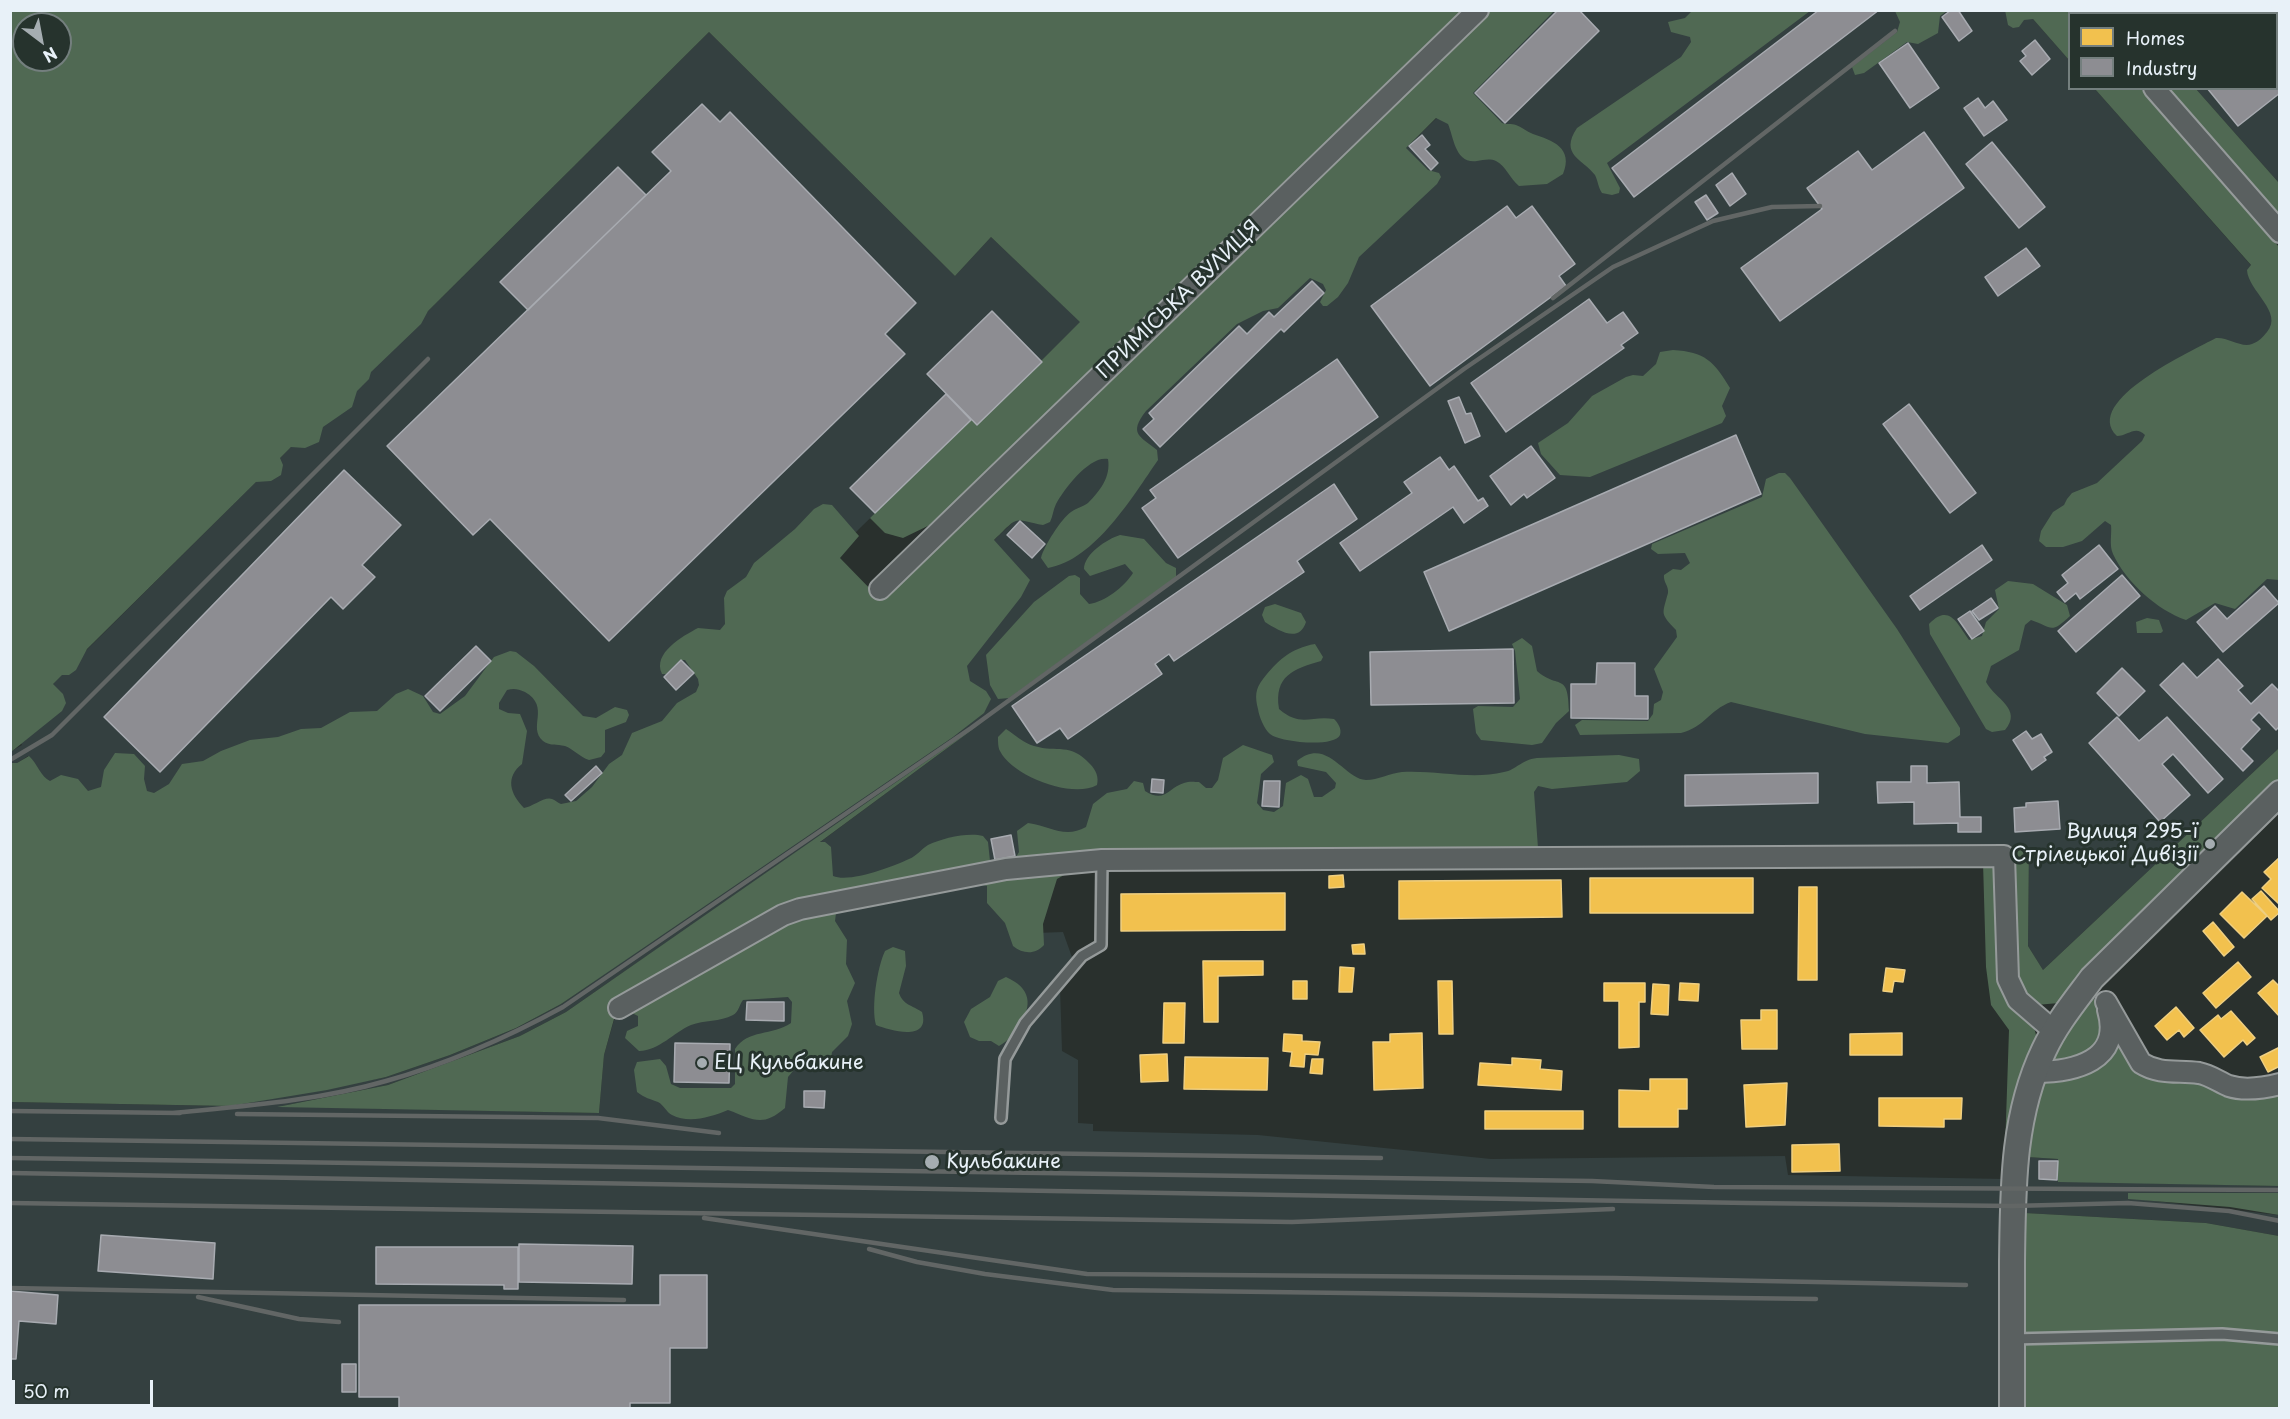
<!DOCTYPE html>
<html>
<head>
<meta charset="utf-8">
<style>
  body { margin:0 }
  #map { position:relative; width:2290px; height:1419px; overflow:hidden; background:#29302d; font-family:"Playpen Sans",sans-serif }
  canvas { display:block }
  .frame { position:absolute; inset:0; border:12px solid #e8f1f8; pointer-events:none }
  .legend { position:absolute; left:2068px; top:12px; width:210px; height:78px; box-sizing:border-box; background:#26332d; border:2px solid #747f7e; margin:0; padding:8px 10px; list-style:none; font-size:18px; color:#e8f1f8 }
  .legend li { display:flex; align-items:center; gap:12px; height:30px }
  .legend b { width:30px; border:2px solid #747f7e }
  .north { position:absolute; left:12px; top:12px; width:60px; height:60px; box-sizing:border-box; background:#26332d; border:2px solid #747f7e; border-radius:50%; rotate:148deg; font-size:16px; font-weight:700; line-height:24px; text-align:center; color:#e8f1f8 }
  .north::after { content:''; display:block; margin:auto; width:21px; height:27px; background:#a5adb1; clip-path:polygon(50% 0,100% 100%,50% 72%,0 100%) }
  .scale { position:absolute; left:12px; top:1380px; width:141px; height:27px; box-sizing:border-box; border:3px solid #e8f1f8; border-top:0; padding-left:8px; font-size:18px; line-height:21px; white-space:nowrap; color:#e8f1f8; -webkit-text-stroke:4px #26332d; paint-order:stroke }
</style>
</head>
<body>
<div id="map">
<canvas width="2290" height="1419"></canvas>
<div class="frame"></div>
<ul class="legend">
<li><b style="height:16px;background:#f2c14e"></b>Homes</li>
<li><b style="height:16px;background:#8d8d92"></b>Industry</li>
</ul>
<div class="north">N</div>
<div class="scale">50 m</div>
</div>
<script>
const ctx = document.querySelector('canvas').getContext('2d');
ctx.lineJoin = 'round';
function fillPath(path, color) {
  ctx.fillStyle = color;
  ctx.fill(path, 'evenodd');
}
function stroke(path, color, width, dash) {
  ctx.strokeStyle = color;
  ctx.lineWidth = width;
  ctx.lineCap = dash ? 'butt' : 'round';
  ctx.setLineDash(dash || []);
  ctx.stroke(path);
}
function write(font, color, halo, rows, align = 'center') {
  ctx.font = font + ' "Playpen Sans",sans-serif';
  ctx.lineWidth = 6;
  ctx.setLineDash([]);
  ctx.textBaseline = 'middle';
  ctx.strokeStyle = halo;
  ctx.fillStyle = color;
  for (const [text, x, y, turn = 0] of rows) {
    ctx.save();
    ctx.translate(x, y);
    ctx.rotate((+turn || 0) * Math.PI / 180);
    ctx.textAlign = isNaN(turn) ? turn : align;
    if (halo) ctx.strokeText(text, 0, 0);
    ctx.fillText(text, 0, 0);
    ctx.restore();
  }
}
const built = new Path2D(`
  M1549 11H2026L2069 60 2070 88 2095 89 2279 297V748L2043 970 2028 946 2029 849 1101 853 829 896 804 854 957 741 566 1012 520 1036 388 1085 282 1106 599 1113 604 1055 614 1020 785 918 1006 874 1009 934 1063 932 1073 960 1060 986 1062 1051 1078 1060V1123L1093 1124V1131L1258 1135 1491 1159 1785 1156 1788 1175 2004 1179 2000 1408H11V1102L230 1106 386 1077 450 1055 516 1028 561 1004 978 715 946 671 993 541Z
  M2128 11H2279V183L2196 89 2276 88V14H2131Z
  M709 32 955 276 991 237 1081 322 977 425 972 420 861 527 571 820 97 864 28 756 11 767 10 752 22 745 11 725Z
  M2027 1157 2059 1159 2058 1181 2279 1186V1193H2128V1198L2279 1215V1236L2206 1223 2025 1213Z`);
const green = new Path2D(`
  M1693 10 1810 11 1607 163 1620 188 1619 193 1612 195 1602 193C1598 187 1598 181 1595 175 1583 159 1559 155 1577 128L1681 57 1691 42 1690 37 1671 32 1668 22 1685 18Z
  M2005 10 2075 11 2077 13 2070 14 2069 60 2033 19 2024 20 2019 27 2013 28 2008 25Z
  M10 11H1472L936 522 903 538 885 533 870 518 971 420 977 425 1080 322 991 237 955 276 709 32 428 311 421 324 371 372 369 379 357 391 352 407 323 427 319 442 305 448 291 447 280 458 283 465 281 475 271 481 256 482 87 649 76 670 69 675H62L53 684 63 694 66 703 62 711 11 752ZM24 24H60V60H24Z
  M1488 11H1554L1473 93 1502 123C1507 125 1511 123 1516 125 1522 127 1527 132 1533 134 1552 140 1574 148 1563 174L1547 184 1519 186C1510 179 1506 166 1496 161 1490 158 1483 160 1477 161 1455 164 1454 138 1448 124L1436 118 1406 148 1428 170 1439 173 1441 177 1437 184 1359 257 1348 283 1338 297 1327 306H1323L1320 302 1326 290 1323 284 1310 278 1278 308 1263 311 1237 324 1146 411C1128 434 1140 436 1157 450L1158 460C1133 496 1095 560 1048 568L1041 558C1044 546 1061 519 1071 512 1076 508 1083 507 1088 503 1100 491 1111 477 1108 459 1090 455 1064 489 1056 504 1053 510 1053 516 1050 522L1043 525C1011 519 1020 515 994 540L1030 580 1021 597 967 666 970 681 986 691 991 699 984 713 953 737 561 1004 516 1028 450 1055 386 1077 327 1090 230 1106 11 1102V763H17L29 756C37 763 41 777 50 781L61 775 78 779 88 791 101 787 104 770 115 753 134 754 145 766 144 779 147 791 154 793 169 784 182 764 203 761 221 751 250 740 278 737 301 729 321 728 350 712 377 711 396 694 408 689 423 696 433 712 440 714 465 696 494 657 510 651 516 652 534 666 583 716 596 718 615 707 627 710 629 715 626 722 605 730V752L601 757 589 760C580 757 573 749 565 746 557 744 549 746 543 741 527 727 551 707 525 692 518 689 514 688 507 690L499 703V709L508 713 520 714 527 731 522 764C505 777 510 794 524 808 532 807 545 796 552 799 555 800 558 803 561 804L576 801 592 787 609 764 622 755 632 733 662 721 677 703 696 692 699 685 698 679 685 660H680L666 674H662C652 653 683 636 698 628L720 630 725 624 724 598 727 591 746 577 754 563 795 529 814 509 823 504 832 505 859 536 840 558 879 598Z
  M1895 11H1947L1940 16 1938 33 1918 44 1907 42 1864 73 1855 75 1852 67 1897 32 1900 22Z
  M2095 89H2142L2279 247V580L2267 579 2235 609 2215 603 2186 620C2157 610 2126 582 2113 554 2109 545 2112 534 2111 525L2105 521 2082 541 2063 547H2046L2039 541 2041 531 2053 512 2064 505 2067 499 2072 493 2097 483 2142 441 2145 435C2135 425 2128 436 2117 436 2081 401 2194 350 2216 338 2228 337 2241 348 2252 344 2258 342 2263 337 2267 332 2284 312 2248 291 2247 270L2251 265Z
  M2168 89H2196L2279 183V216Z
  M1673 350C1705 352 1714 361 1730 388L1722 406 1726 416 1722 423 1590 477 1560 475 1541 454 1538 443 1568 423 1592 396 1626 377 1633 375 1643 376 1656 364 1660 352Z
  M1779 473H1785L1790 478 1897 629 1960 728V735L1948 743 1865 734 1731 702C1709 710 1705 727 1681 733L1580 735 1575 725 1582 720 1648 721 1653 714 1654 704 1661 700 1663 692 1654 669 1677 637 1676 630C1660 613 1662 615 1668 593 1669 586 1663 582 1664 575L1673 569 1681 570 1690 563 1685 553 1658 554 1651 549 1652 544 1762 497 1766 479Z
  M1120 535 1144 539 1166 563 1176 568V577L1009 698 998 699 990 685 986 655 1034 602 1069 576 1075 575 1080 578V594L1089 604C1105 602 1124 587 1133 573L1125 564 1090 576 1084 569C1084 554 1107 539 1120 535Z
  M2008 581 2033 584 2067 605 2070 616C2050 635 2052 627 2031 620L2025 625 2019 650 1991 666 1986 682C1995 699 2023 709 2005 730L1992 732 1986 729 1930 634 1929 624C1949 603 1957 623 1969 640L1982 636 1986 622 1999 609 1995 590Z
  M1275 604 1301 613 1306 622C1299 644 1278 630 1265 622L1262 615 1265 607Z
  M2147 618 2159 620 2163 631 2161 633H2137L2136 622Z
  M1522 638 1532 646 1537 671C1559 690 1568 671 1569 711L1556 723 1542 743 1532 745 1481 740 1476 733 1473 709 1478 706 1513 707 1520 699 1515 651 1512 644Z
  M1315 644 1323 657 1321 661C1293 669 1274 676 1279 709 1301 728 1311 715 1334 719 1338 723 1342 729 1340 735 1334 748 1279 742 1270 734 1264 729 1259 716 1258 709 1255 697 1255 689 1263 679 1277 661 1291 648 1315 644Z
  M984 721 820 842H825L831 847 833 876C850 883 892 867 909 859 917 856 921 849 928 845 942 838 969 832 983 836L988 842 990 861 1015 859 1019 852 1017 831 1028 823C1050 826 1065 839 1086 827L1093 804 1107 793 1127 789 1134 781 1143 783 1145 791C1165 804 1169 787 1184 783 1189 781 1195 782 1199 782L1206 788H1212L1218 780 1223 758 1243 745 1272 755 1274 762 1261 774 1257 803 1263 810 1274 812 1283 806 1286 783 1301 775 1308 779 1314 797H1322L1335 788 1336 783 1326 772 1298 766 1297 761C1327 736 1344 779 1366 780 1378 780 1390 773 1402 772 1436 770 1471 780 1504 772 1516 770 1521 760 1537 758L1619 755 1639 759 1640 771 1627 782 1552 789 1538 786 1534 792 1538 848 1533 854 1073 870 1057 879 1043 924 1044 945C1035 955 1023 954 1013 946L1005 923 987 903V886L980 884 842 908 836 913 835 921 847 940 846 964 855 983 847 1001 852 1024 848 1036 832 1052 830 1069 822 1070 811 1059H803L788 1077 785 1108C762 1128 753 1119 728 1110 711 1117 689 1124 672 1115 666 1112 664 1105 658 1102 650 1099 645 1098 637 1092L634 1070 637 1062 660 1059 666 1066 671 1084 680 1088H731L735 1084V1049C748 1029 772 1036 791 1023L792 1002 788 997 743 1000C739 1005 739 1012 733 1015 720 1022 704 1020 691 1025 673 1033 660 1050 639 1051L625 1038 627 1031 638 1026V1016L628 1011 614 1019 604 1055 599 1113 277 1107 388 1085 520 1036 566 1012Z
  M1006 729C1015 735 1024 743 1034 746 1058 753 1070 742 1090 764 1096 770 1099 777 1097 785 1072 799 1012 776 1000 751 998 748 998 741 998 737Z
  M2279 748V785L2059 1003 2036 1005 2025 998 2016 979 2014 849H2029L2028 946 2043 970Z
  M1983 862 1995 868 2003 980 2033 1024 2038 1042 2004 1179 2009 1030 1991 1005 1986 967Z
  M893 947 905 951 906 966 899 993C903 1005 912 1005 922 1012 931 1042 891 1031 876 1025 871 1008 877 968 885 951Z
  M1006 977C1031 988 1033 1005 1019 1026 1013 1035 1008 1041 999 1046L991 1041H979L970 1037 964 1022 971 1009 990 997 998 981Z
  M2092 999 2098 1000 2138 1068 2279 1088V1186L2058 1182V1159L2027 1157 2036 1094 2052 1055 2087 1001Z
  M2128 1193H2279V1215L2230 1207 2128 1199Z
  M2025 1213 2206 1223 2279 1236V1408H2020Z`);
const homes = new Path2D(`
  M2280 857V903L2279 904 2262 888 2271 879 2264 872Z
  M1343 875 1344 887 1329 888V876Z
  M1590 878H1753V913H1590Z
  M1561 880 1562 917 1399 919V881Z
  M1799 887H1817V980H1798Z
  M2261 891 2280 912 2271 920 2252 899Z
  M2242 892 2267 916 2244 938 2220 914Z
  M1285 893V930L1121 931V894Z
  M2213 922 2234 947 2224 956 2203 931Z
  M1364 944 1365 954H1353L1352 945Z
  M1203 961H1263V975L1218 976V1022H1204Z
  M2238 962 2251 977 2216 1008 2203 993Z
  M1340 967 1354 968 1352 992H1339Z
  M1886 968 1905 970 1903 982 1894 981 1892 992 1883 991Z
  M2273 980 2280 987V1017L2258 993Z
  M1293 981H1307V999H1293Z
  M1438 981H1452L1453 1034H1439Z
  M1604 983H1645V1002H1639V1047L1619 1048V1001H1604Z
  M1680 983 1699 984 1698 1001 1679 1000Z
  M1653 984 1669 985 1668 1015 1651 1014Z
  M1164 1003H1185L1184 1043H1163Z
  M2176 1007 2194 1028 2184 1037 2179 1030 2167 1040 2155 1026Z
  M1761 1010H1777V1049H1742L1741 1020H1761Z
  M2231 1011 2255 1038 2247 1045 2243 1040 2224 1057 2200 1030 2218 1015 2221 1019Z
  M1422 1033 1423 1088 1374 1090 1373 1042H1390V1034Z
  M1902 1033V1055H1850V1034Z
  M1284 1034 1302 1035V1041L1320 1042 1318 1055 1305 1054 1304 1067 1290 1066 1292 1052 1283 1051Z
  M2280 1047V1066L2268 1072 2260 1057Z
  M1167 1054 1168 1081 1141 1082 1140 1055Z
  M1185 1057 1268 1058 1267 1090 1184 1089Z
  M1512 1058 1541 1060 1540 1069 1562 1071 1561 1090 1478 1085 1480 1063 1512 1065Z
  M1312 1059H1323L1322 1074 1310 1073Z
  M1650 1079H1687V1109H1678V1127H1619V1090L1650 1091Z
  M1787 1083 1785 1125 1746 1127 1744 1085Z
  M1879 1098H1962L1961 1119H1944V1127L1879 1126Z
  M1485 1111H1583V1129H1485Z
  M1839 1144 1840 1171 1792 1172V1145Z`);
const industry = new Path2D(`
  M1558 10H1579L1599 31 1505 123 1475 93Z
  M1819 10H1879L1634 197 1612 168Z
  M1951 10H1958L1972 31 1959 41 1942 17Z
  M2133 10H2155L2151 14H2135Z
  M2035 40 2050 59 2032 75 2020 61 2026 56 2022 51Z
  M1908 43 1939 88 1910 108 1879 63Z
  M2276 64 2280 68V93L2238 126 2207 88H2276Z
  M1978 98 1985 108 1993 101 2007 120 1984 136 1964 108Z
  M702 104 720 122 730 112 916 303 885 334 905 354 609 641 490 519 473 535 387 446 671 171 652 152Z
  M1924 132 1964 188 1780 321 1741 268 1822 209 1807 188 1858 151 1872 170Z
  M1422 135 1430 145 1425 149 1438 163 1431 170 1409 146Z
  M1992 142 2045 207 2019 228 1966 164Z
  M618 167 646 195 528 310 500 282Z
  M1732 173 1746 194 1730 206 1716 185Z
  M1706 195 1718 213 1707 220 1695 202Z
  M1507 206 1516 218 1532 206 1575 264 1559 276 1566 286 1430 386 1371 306Z
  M2026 248 2040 266 1998 296 1985 277Z
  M1312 281 1324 293 1284 332 1281 329 1160 447 1143 429 1154 419 1149 413 1239 326 1247 334 1269 312 1274 317Z
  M1589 299 1607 323 1623 312 1638 333 1621 345 1624 348 1506 432 1471 383Z
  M992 311 1042 362 977 425 927 374Z
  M1337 359 1378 417 1178 558 1142 508 1156 498 1150 490Z
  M946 394 971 420 875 513 850 488Z
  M1459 397 1466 414 1471 413 1480 436 1465 443 1448 401Z
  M1909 404 1976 493 1950 513 1883 424Z
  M1736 435 1761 494 1449 631 1424 572Z
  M1531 446 1555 478 1527 498 1524 494 1511 505 1490 476Z
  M1440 457 1449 470 1454 466 1478 501 1483 498 1488 506 1464 523 1453 507 1360 571 1340 543 1412 493 1404 482Z
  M344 470 401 525 362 565 375 577 343 609 331 597 160 772 104 717Z
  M1334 484 1357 519 1297 561 1304 572 1174 661 1169 654 1155 664 1162 674 1068 739 1060 728 1037 743 1012 706Z
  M1020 521 1045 544 1032 558 1007 535Z
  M1982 545 1992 560 1920 610 1910 596Z
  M2099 545 2118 569 2080 599 2076 593 2065 602 2057 592 2068 583 2062 575Z
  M2122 575 2140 596 2076 652 2058 631Z
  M2264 586 2279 603 2223 652 2197 622 2215 606 2227 619Z
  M1991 598 1998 608 1979 620 1972 611Z
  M1970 611 1984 631 1972 639 1958 619Z
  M476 646 491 661 440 711 425 696Z
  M1513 649 1514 703 1371 705 1370 652Z
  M2218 659 2243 686 2238 690 2251 704 2272 684 2280 692V726L2276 730 2259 712 2251 720 2260 729 2241 749 2253 761 2243 771 2160 685 2183 663 2197 678Z
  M681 660 694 673 676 690 664 677Z
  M1597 663H1635V696H1648V719L1571 718V684H1596Z
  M2122 668 2145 691 2119 716 2097 693Z
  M2117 717 2139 741 2167 717 2223 779 2208 793 2173 754 2162 764 2190 795 2160 822 2089 743Z
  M2026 731 2032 739 2041 734 2052 752 2044 757 2046 760 2032 770 2013 740Z
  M596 766 602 773 571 801 565 795Z
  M1911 766H1927V783L1959 782 1960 817H1981V832H1958V823L1914 824V802L1878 803 1877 782H1911Z
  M1818 773V803L1685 806V775Z
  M1152 779 1164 780 1163 793 1151 792Z
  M1264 781H1280L1279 807 1262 806Z
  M2058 801 2060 829 2015 832 2014 808 2026 807V803Z
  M1011 835 1015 856 995 860 991 839Z
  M747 1002H784V1021L746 1020Z
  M675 1043 730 1044 729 1083 674 1082Z
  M804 1091H825L824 1108 804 1107Z
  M2039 1161H2058L2057 1180 2039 1179Z
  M101 1235 215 1243 213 1279 98 1271Z
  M519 1244 633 1246 632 1284 519 1282Z
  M376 1247H518V1289H504V1285L376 1284Z
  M660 1275H707V1348H670V1403H630V1408H399V1397H359V1305H660Z
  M10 1291 58 1295 56 1324 19 1321 16 1359H10Z
  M342 1364H356V1392H342Z`);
const service = new Path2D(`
  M1001 1118 1005 1059 1025 1023 1082 956 1101 945 1102 860
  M2012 1339 2222 1334 2280 1339`);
const minor = new Path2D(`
  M2086 10 2089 14
  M2154 88 2280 232
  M880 589 1478 10
  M2106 1002 2141 1063C2160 1075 2178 1070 2199 1073 2210 1075 2219 1082 2229 1086 2244 1091 2264 1088 2280 1084
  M619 1008 783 915 800 909 1006 869 1102 860 2004 856 2008 979 2018 1000 2054 1031
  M2035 1072C2074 1072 2123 1061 2108 1010`);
const tertiary = new Path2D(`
  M2012 1408C2012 1360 2012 1311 2012 1262 2013 1190 2012 1117 2044 1050 2056 1024 2075 1001 2092 978L2280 793`);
const rail = new Path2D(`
  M1553 298 1895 31
  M10 760 52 735 428 359
  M10 1111 180 1113
  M173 1113C244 1106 317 1101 386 1081 447 1064 508 1037 563 1007L971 728 1464 369 1613 267 1713 221 1772 207 1820 206
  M237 1114 598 1118 719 1133
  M10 1139 1381 1158
  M10 1158 1592 1181 1714 1187 2280 1190
  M10 1173 1747 1203 2012 1206 2128 1203 2229 1211 2280 1221
  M10 1203 1292 1222 1613 1209
  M704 1218 1087 1274 1614 1278 1966 1285
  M869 1249 917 1262 985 1274 1113 1290 1816 1299
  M10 1288 624 1300
  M198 1297 299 1319 339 1322`);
const markers = [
  [2210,844,6,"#a5adb1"],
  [702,1063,6,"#a5adb1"],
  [932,1162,8,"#a5adb1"]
];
const streetNames = [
  ["ПРИМІСЬКА ВУЛИЦЯ",1179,300,-44]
];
const poiNames = [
  ["Вулиця 295-ї",2198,832,"right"],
  ["Стрілецької Дивізії",2198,855,"right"],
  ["ЕЦ Кульбакине",714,1063],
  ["Кульбакине",946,1162]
];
fillPath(built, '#344040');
fillPath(green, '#506953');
fillPath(homes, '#f2c14e');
stroke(homes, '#efcf81', 1.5);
fillPath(industry, '#8d8d92');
stroke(industry, '#a8abb1', 1.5);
stroke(service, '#959a9a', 14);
stroke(minor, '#959a9a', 24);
stroke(tertiary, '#959a9a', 28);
stroke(service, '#5a6060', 9);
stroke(minor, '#5a6060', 20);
stroke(tertiary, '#5a6060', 24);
stroke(rail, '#626665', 4.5);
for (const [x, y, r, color] of markers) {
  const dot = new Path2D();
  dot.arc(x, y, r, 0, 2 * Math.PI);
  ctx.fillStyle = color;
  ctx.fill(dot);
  stroke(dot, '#26332d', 2);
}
write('20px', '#e8f1f8', '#26332d', streetNames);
write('20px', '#e8f1f8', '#26332d', poiNames, 'left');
</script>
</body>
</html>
